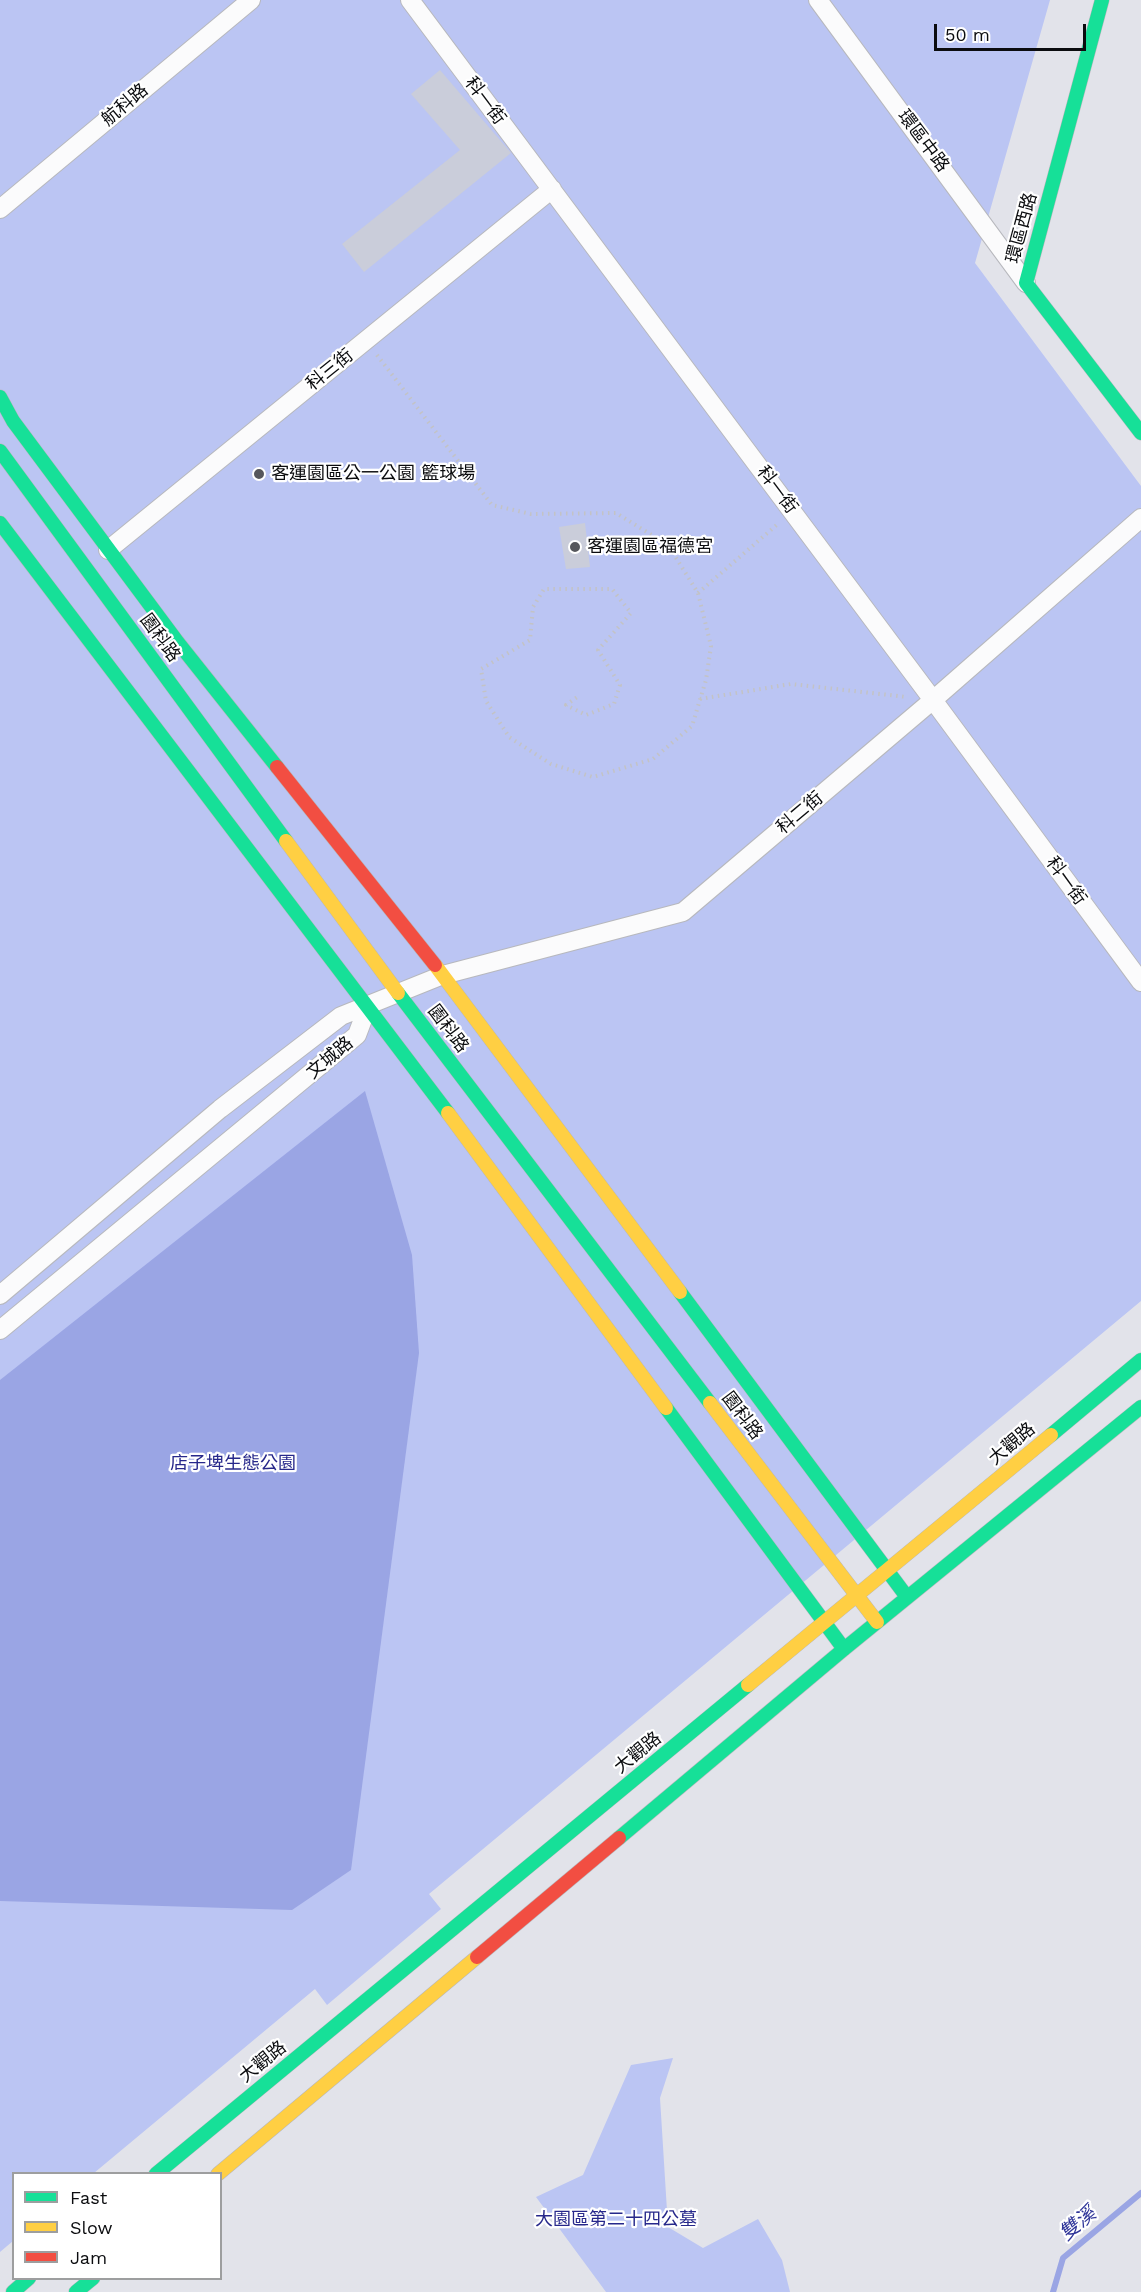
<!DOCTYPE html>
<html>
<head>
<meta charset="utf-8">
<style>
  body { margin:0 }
  #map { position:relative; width:1141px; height:2292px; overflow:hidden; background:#e2e3ea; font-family:"Work Sans",sans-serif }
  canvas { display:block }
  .legend { position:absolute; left:12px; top:2172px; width:210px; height:108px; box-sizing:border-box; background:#fff; border:2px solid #9d9e9f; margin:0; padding:8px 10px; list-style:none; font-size:18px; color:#0b0c0f }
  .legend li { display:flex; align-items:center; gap:12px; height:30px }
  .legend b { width:30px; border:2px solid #9d9e9f }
  .scale { position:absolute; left:934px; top:24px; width:152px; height:27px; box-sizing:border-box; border:3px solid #0b0c0f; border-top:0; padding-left:8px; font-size:18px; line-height:21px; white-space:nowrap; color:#0b0c0f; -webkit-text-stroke:4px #fff; paint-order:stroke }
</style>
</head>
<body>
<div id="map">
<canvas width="1141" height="2292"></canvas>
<ul class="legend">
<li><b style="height:8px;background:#16e098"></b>Fast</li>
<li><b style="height:8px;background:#ffcf43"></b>Slow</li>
<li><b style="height:8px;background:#f24e42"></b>Jam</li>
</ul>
<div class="scale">50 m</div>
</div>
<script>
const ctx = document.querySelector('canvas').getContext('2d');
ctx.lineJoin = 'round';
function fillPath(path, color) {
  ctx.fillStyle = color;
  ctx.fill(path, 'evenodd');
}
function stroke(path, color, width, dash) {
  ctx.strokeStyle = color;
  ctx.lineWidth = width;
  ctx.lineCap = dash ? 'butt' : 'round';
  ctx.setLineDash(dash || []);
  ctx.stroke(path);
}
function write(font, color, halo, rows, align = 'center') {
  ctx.font = font + ' "Work Sans","Noto Sans TC",sans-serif';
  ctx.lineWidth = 4.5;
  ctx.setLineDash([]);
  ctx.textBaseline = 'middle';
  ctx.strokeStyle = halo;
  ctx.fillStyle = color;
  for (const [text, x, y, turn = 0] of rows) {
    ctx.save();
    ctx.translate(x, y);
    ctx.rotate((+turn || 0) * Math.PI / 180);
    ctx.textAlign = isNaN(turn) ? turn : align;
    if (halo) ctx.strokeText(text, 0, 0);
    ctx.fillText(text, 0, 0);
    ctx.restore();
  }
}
const green = new Path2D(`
  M0 0H1050L975 263 1141 486V1301L429 1894 441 1909 327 2005 315 1989 94 2173 14 2174 13 2241 0 2252Z
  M673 2058 660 2098 668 2227 703 2248 758 2219 782 2260 790 2292H606L536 2197 583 2175 631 2065Z`);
const water = new Path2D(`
  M365 1091 412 1255 419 1353 351 1870 292 1910 0 1901V1380Z`);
const stream = new Path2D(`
  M1053 2292 1063 2258 1141 2193`);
const building = new Path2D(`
  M440 70 511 153 364 272 342 244 460 150 411 94Z
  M585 523 590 567 566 569 559 527Z`);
const path = new Path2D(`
  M377 355 492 505 531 514 616 513 668 545 698 593 711 646 706 680 692 726 653 759 593 777 551 764 509 737 486 701 481 669 530 640 533 607 544 589H612L631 613 598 650 620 685 614 704 586 715 566 705 580 695
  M698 593 779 523
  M700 699 791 684 907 697`);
const street = new Path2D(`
  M410 0 933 700 1141 982
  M818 0 1026 283
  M0 209 251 0
  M108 550 552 189
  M0 1295 220 1109 341 1016 443 975 683 912 933 700 1141 518
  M0 1330 357 1035 368 1006`);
const fast = new Path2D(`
  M1102 0 1026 283 1141 433
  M0 397 13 421 176 640 277 767
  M0 451 286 841
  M0 523 448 1113
  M398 993 710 1403
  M680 1292 907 1597
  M666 1408 844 1649
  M1051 1435 1141 1360
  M619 1838 844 1649 1141 1407
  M156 2174 748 1685
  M13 2292 29 2278
  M76 2292 93 2278`);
const slow = new Path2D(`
  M286 841 398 993
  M435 965 680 1292
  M448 1113 666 1408
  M710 1403 877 1622
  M748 1685 1051 1435
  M218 2174 477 1957`);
const jam = new Path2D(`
  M277 767 435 965
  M477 1957 619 1838`);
const markers = [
  [259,474,6,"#56575c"],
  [575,547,6,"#56575c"]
];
const streetNames = [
  ["科一街",485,101,53],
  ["航科路",125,105,-40],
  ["環區中路",923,141,53],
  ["環區西路",1022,228,-75],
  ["科三街",330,370,-39],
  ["科一街",777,490,53],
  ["園科路",160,638,54],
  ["科二街",800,813,-40],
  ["科一街",1066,881,54],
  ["園科路",448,1029,53],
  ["文城路",330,1058,-40],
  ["園科路",742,1416,53],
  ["大觀路",1012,1444,-40],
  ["大觀路",638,1753,-39],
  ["大觀路",263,2062,-39]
];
const poiNames = [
  ["客運園區公一公園 籃球場",271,474],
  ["客運園區福德宮",587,547]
];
const parkNames = [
  ["店子埤生態公園",233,1464],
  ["大園區第二十四公墓",616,2220]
];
const waterNames = [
  ["雙溪",1078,2224,-40]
];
fillPath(green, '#bbc5f3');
fillPath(water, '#9aa5e4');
stroke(stream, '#9aa5e4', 6);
fillPath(building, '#cacdda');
stroke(street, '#b7b8bd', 20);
stroke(fast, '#b7b8bd', 15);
stroke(slow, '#b7b8bd', 15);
stroke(jam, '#b7b8bd', 15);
stroke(path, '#c3c3c5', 4, [1.5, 4.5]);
stroke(street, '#fbfbfc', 18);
stroke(fast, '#16e098', 14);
stroke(slow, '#ffcf43', 14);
stroke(jam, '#f24e42', 14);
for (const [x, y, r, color] of markers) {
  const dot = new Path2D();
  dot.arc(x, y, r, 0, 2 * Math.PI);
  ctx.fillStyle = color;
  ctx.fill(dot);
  stroke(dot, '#fff', 2);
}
write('18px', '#0b0c0f', '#fff', streetNames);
write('18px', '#0b0c0f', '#fff', poiNames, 'left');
write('18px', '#27288b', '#fff', parkNames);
write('italic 20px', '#303699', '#fff', waterNames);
</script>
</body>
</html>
